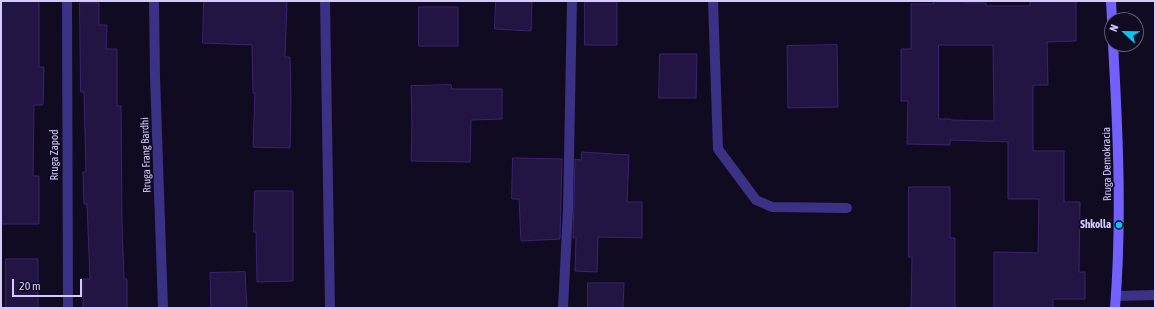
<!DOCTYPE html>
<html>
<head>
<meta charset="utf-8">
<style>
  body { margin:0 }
  #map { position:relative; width:1156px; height:309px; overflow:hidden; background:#100b21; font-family:"Asap Condensed",sans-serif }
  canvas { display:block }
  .frame { position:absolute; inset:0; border:2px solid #d5caff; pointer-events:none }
  .north { position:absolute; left:1104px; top:12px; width:40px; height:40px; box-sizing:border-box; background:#100b21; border:1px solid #5f577a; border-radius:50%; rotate:292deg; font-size:11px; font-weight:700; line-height:16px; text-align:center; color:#d5caff }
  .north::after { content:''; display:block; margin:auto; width:14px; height:18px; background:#00c8f5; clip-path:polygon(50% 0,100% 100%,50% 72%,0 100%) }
  .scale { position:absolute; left:12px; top:279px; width:70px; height:18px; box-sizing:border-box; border:2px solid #d5caff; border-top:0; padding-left:5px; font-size:12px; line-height:14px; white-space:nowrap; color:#d5caff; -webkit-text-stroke:3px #100b21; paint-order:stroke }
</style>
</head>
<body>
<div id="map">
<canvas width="1156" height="309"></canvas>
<div class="frame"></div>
<div class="north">N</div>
<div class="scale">20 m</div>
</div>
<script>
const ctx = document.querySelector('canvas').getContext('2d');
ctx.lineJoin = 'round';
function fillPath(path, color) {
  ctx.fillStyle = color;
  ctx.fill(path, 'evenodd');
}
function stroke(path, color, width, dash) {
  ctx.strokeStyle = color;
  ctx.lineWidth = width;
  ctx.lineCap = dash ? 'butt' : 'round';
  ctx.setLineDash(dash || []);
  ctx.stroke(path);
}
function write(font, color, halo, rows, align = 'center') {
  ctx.font = font + ' "Asap Condensed",sans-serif';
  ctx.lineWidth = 3.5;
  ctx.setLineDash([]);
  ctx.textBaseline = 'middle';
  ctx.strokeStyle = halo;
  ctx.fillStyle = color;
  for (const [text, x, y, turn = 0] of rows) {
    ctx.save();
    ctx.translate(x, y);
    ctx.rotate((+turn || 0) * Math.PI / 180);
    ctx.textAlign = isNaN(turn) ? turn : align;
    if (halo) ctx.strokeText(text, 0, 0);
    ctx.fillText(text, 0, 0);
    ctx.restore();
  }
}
const building = new Path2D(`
  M1 1H39V67H44L43 105H34L33 176H39V224H1Z
  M204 1H287L285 57H290L291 100 290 148 253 147 255 93H253L252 45 203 43Z
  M496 1H532L531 31 495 29Z
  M933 1H965V3H986V6H1030V1H1076V41L1047 42 1048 85H1033V151H1064V202H1080L1079 272H1085V299H1053V308H994V252L1038 253 1039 199H1008V142L950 140V145L907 144 908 101H901V49H911V4H934ZM939 45H993L994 121 951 120V119H939Z
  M585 2H617V45H585Z
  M80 3H99V25H107L106 49H117V106H121L122 224 124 279H127V308H83V279H90L87 204H84L83 172H86L84 92H81Z
  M419 7H458V46H419Z
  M837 45 838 107 788 108 787 46Z
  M660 54H697L696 98H659Z
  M451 85 452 89H502V119L471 120 470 162 411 161 412 123 411 86Z
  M582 152 629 155 627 202H642V238L598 237 597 272 575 271 576 238H573L575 159 581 160Z
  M513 158 562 159 560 239 521 241 519 199H512Z
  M909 187H950V238H955V308H911L912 257H909Z
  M255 191H293V281L257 282 256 232H254Z
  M6 259H38V308H6Z
  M245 272 247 308H211L210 273Z
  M588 283H624L623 308H588Z`);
const minor = new Path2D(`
  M67 1 68 308
  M154 1 155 76 163 308
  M325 1 330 308
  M713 1 718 149 756 200 772 207 847 208
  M563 308 568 209 572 1`);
const tertiary = new Path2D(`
  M1116 296 1155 295`);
const secondary = new Path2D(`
  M1111 1 1112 20
  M1113 44C1118 132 1122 220 1115 308`);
const markers = [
  [1119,225,4,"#00c8f5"]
];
const streetNames = [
  ["Rruga Zapod",55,155,-90],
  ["Rruga Frang Bardhi",146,155,-92],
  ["Rruga Demokracia",1107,164,-91]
];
const poiNames = [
  ["Shkolla",1111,225]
];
fillPath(building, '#221543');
stroke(building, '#3a2472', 1);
stroke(minor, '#3b3185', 10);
stroke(tertiary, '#3b3185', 10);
stroke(secondary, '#7261ff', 10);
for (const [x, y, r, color] of markers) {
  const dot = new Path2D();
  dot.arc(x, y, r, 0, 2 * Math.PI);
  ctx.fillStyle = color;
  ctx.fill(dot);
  stroke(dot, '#100b21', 1.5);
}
write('11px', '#d5caff', '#100b21', streetNames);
write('bold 11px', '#d5caff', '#100b21', poiNames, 'right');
</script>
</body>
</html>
